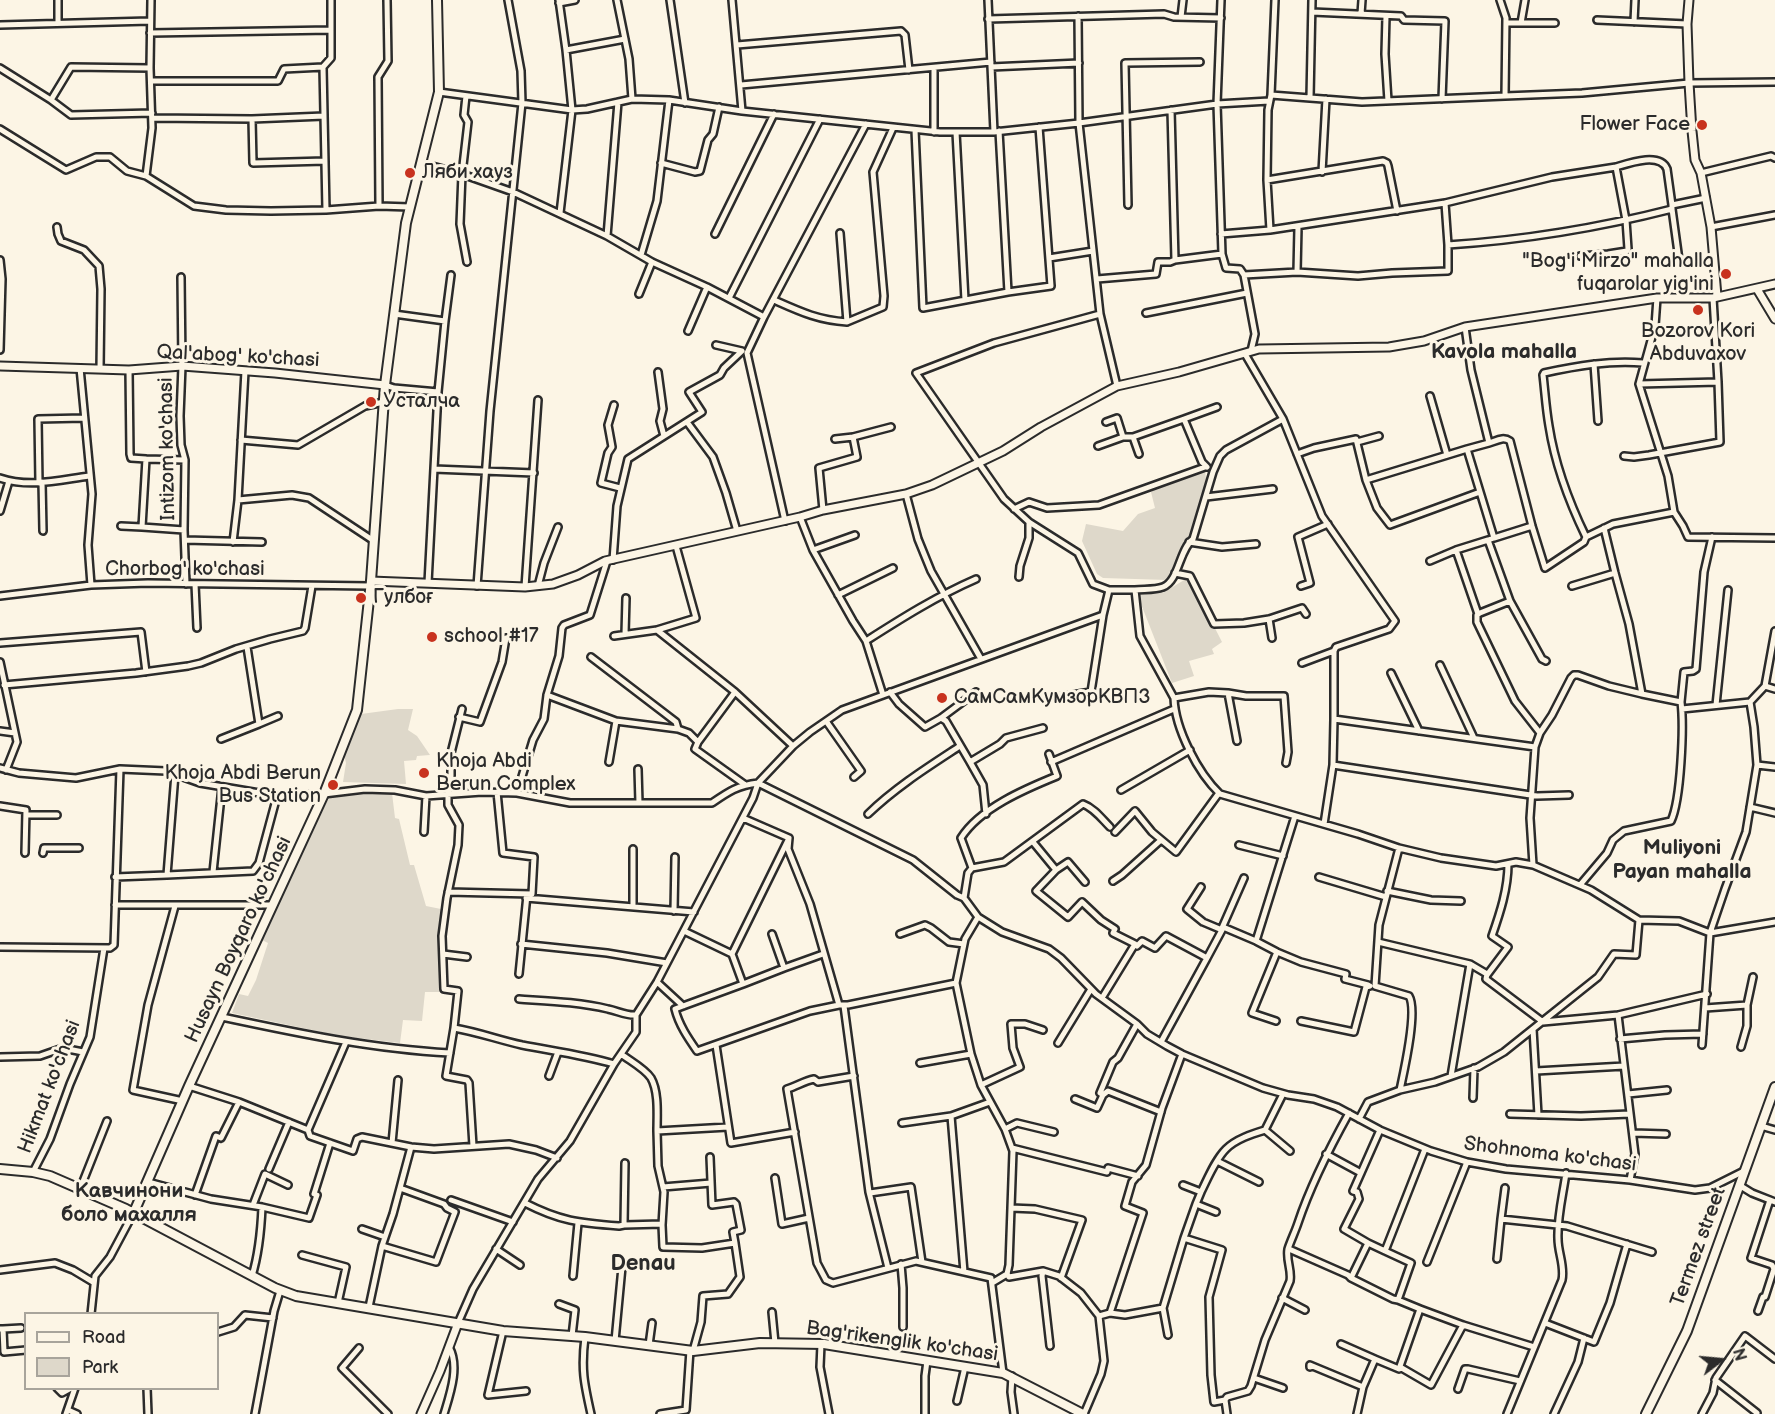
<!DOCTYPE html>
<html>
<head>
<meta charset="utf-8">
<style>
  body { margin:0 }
  #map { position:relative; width:1775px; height:1414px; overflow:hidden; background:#fcf5e5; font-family:"Balsamiq Sans",sans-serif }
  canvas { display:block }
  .legend { position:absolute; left:24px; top:1312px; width:195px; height:78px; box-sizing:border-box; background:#fcf5e5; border:2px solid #a8a49b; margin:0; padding:8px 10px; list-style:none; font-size:18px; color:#2b2b2b }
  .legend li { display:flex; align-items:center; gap:12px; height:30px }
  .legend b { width:30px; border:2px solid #a8a49b }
  .north { position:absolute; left:1691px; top:1330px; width:60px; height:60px; -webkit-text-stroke:4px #fcf5e5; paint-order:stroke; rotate:74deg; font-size:16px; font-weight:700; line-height:24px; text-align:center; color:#2b2b2b }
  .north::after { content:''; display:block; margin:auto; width:21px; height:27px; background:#2b2b2b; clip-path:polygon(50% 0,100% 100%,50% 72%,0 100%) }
</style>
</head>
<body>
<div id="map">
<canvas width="1775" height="1414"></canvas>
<ul class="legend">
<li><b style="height:8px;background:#fcf5e5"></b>Road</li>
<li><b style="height:16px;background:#ded8ca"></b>Park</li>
</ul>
<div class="north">N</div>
</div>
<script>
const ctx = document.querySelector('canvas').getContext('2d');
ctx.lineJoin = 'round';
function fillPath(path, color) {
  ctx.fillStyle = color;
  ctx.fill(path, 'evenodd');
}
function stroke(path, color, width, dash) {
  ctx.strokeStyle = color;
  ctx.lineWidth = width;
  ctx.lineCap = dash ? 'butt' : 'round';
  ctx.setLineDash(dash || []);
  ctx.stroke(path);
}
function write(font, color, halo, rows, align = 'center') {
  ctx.font = font + ' "Balsamiq Sans",sans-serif';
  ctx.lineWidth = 6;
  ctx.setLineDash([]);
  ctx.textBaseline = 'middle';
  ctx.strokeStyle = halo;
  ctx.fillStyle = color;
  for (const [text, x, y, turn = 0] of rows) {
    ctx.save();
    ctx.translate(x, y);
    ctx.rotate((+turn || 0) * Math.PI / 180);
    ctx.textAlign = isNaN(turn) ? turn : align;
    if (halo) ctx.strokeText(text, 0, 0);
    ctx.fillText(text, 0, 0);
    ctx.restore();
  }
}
const green = new Path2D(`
  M1205 470 1207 487 1189 538 1185 541 1173 575 1167 580 1103 578 1097 574 1082 541 1086 524 1123 531 1138 514 1155 508 1151 492C1165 479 1186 474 1205 470Z
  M1189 577 1222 642 1212 649 1214 654 1189 661 1194 676 1172 683 1141 604 1140 592 1163 593Z
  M398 709H413L408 730 417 736 430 755 417 756 416 760 404 761 406 784 343 782 346 763 344 755 361 714Z
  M363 791 392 793 395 818 399 819 410 865H414L426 906 441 909 442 992H425L422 1021 403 1020 400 1043 340 1036 232 1013 239 994 248 996 256 980 268 943 262 940 327 801 332 796Z`);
const minor = new Path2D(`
  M559 0 566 50 572 110 560 213
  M617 0 629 59 632 99
  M670 0 685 103
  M732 0 742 111
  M988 0 994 132
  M1221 0 1217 104 1222 254 1226 268 1240 269 1244 275 1255 334 1251 351
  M1500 0 1506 18 1505 96 1582 93 1689 83 1775 82
  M559 3 575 0
  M1312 12 1401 16 1404 20 1445 21 1442 99
  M1361 14 1362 0
  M1078 16 1079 123 1100 314 1117 386
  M1386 16 1385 54 1388 101
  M1181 17 1183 0
  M988 19 1164 14 1174 17 1221 18
  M1597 20 1687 24
  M1634 22 1635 0
  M58 23V0
  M1506 23H1521L1525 0
  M1521 23H1555
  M0 25 150 21
  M150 33 331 30
  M737 45 901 31 905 35 909 70
  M566 50 625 39
  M991 67 1079 63
  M0 68 51 100 71 67 150 68
  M934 68V132
  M151 81H278L284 69 323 67
  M741 85 991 62
  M439 92 572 110 587 109 632 99 669 100 742 111 940 132H994L1079 123 1217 104 1269 101
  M1271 95 1275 0
  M466 96 464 115 468 122 462 174 460 224 467 262
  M1310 98 1312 0
  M51 100 71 115 152 113
  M1171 110 1175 260 1222 254
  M324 116 252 119 253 163 325 161
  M152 118 252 119
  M0 129 66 170 96 157H110L127 171 146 176 194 206 226 210 271 211 326 210 379 206 410 207
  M915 130 923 308 1008 292
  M999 131 1008 292 1051 286 1039 127
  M956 132 965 300
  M421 163 462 174 513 192 607 236 652 262 707 287 764 317
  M661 163 695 172 700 171 708 140 713 134 719 107
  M1616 167C1629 163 1660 152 1667 169L1672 205
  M1322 172 1326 99
  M1701 173 1771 156 1775 158
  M146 176 152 128 150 68 151 0
  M1267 180 1383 161 1387 163 1388 166 1397 211
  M1445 203 1552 177 1616 167 1626 220 1628 249 1627 251 1608 254 1580 256
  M1128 205 1125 63 1200 62
  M379 206 378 77 388 61 387 0
  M1672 209 1679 260
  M326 210 323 67 331 58V0
  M57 227 58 234 61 241 84 250 99 266 101 289 100 369
  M1711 227 1775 215
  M840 233 847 322 883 307 884 296 873 172 893 128
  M715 234 774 114
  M1221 234 1270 230
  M607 236 618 102
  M1448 245 1445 203 1270 230 1267 180 1268 110 1271 95 1362 102 1505 96
  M641 255 657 201 669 100
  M1049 258 1093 251
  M0 260 2 279 0 350
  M1297 272 1298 227
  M1244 275 1297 272 1358 276 1392 273 1448 271V245C1524 240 1598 228 1672 209V205L1706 198
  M181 277 182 366 180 416 181 445 185 460 184 530 186 584
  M1097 279 1156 274 1158 262H1170L1175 260
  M639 294 652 262
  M729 298 820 119
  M1713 298 1718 382 1639 384 1668 476 1674 512 1683 526 1688 537 1775 538
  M774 300C801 312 818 320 847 322
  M1146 313 1247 293
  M394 314 445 321 451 275
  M1100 314 994 343 916 373 1004 499 1029 522 1078 553 1093 584 1109 590H1135L1140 636 1174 698C1175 729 1198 773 1220 794L1358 834 1399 848 1441 858 1496 866 1516 862 1533 865 1591 890 1639 920 1679 921 1710 933 1775 922
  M1465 327 1471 370 1489 443 1467 449 1494 538 1488 540 1510 601 1542 659 1546 661
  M688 331 707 287
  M1245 354 1283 419 1322 516 1395 621 1389 629 1336 647 1334 651V719
  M1643 363C1610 360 1576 366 1544 373L1543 375C1545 392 1546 409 1549 426 1555 465 1569 502 1586 537L1613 524 1674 512
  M1594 364 1598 421
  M80 368 92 494 88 545 91 585
  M129 370 130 454 131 458 146 459
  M658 372 663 409 660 421 664 436
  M1639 384 1655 326 1657 298
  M385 385 394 388 438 392
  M1430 396 1447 455
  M614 405 608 425 612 447 608 453 601 483 620 488
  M687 422 713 457 726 493 737 531
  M1106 422 1117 418 1123 437
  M853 437 891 427
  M241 440 298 445 365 406 384 402
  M1357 442 1379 436
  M1489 443C1496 441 1503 436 1510 441L1532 526 1545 568 1584 542 1586 537
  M1098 446 1123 437H1133
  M1467 449 1366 480 1377 508 1390 525 1480 492
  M1139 454 1133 437 1184 419
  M1297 454 1314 448 1356 439 1366 480
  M1624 456 1634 457 1649 455 1720 442 1718 382
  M1207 467 1202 462 1184 419 1217 407
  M434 469 534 473
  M0 478C30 488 59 480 89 476
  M42 482 43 531
  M39 483 38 419 84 418
  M906 494 918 539 931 571 981 659
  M1206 497 1273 489
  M238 500 292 495 309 498 374 541
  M1014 509 1029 502 1047 508 1099 505 1205 467
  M823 510 819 468 857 457 853 437 835 439
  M0 511 9 481
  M800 517 813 550 853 621 866 641 883 695
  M785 521 747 353 764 317 866 124
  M121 526 142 527
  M184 530 142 527 146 459 185 460
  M1494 538 1532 526
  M185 540 262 542
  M233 542 238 500 245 371
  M1189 542 1222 547 1256 544
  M676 546 696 618 657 630 735 692
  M813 550 855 535
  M613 560 617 506 628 459 702 412 689 392 720 375 724 368 742 351 716 345
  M1430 561 1456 550
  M1175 573 1190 576 1214 624 1244 623 1269 619 1302 608 1306 614
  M1019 577 1020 566 1029 538V522
  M428 583 438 392 445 321
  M195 584 197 628
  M477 586 490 411 522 103 521 71 508 0
  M538 586 544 563 558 527
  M1301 586 1310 583 1298 537 1328 524
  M1572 586 1615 573
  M525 587 538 400
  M1135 590C1144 589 1155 590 1163 587 1179 581 1179 550 1193 539L1213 472 1220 456 1226 450 1283 419
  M838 595 893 568
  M0 596 91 585 148 583 370 586
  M1510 601 1480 613 1477 615V622L1515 701 1540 733
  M1478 614 1456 550 1488 540
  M1269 619 1272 638
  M625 634 626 598
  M614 636 657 630
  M866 641C902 618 937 596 976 579
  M0 643 141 632 146 672
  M591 657 676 722 678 729
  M0 662 17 742 6 770
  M1302 663 1334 651
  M1440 665 1474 738
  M1391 673 1419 731
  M4 685 136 673 188 666 201 663 236 649 270 639 303 631 305 628 312 586
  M1765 686 1775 689
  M890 692 899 704 925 727 941 718 976 692
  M1228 693 1246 696H1284L1288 752 1286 763
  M547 695 616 721 678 729 689 733 698 742 695 749 744 784
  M1059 697 1091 692 1103 615
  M1174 698 1209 692 1228 693 1237 741
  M1681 702 1684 672 1693 671 1696 669 1704 572 1712 537
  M1750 702 1765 686 1775 631
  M1716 705 1728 590
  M462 709 451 753V777L448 794V805L459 825 458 845 447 898 442 936 444 989 458 991 454 1028 446 1076 467 1080 469 1083 473 1146
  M1682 709 1750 702 1754 727 1757 765
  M459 717 480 722 502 662 506 638
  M941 718 946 721 970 762 1000 744 1006 738 1043 728
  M826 721 861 771 854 777
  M259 724 278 716
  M0 731 15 733
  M221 739 259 724 247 647
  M698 742 735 692 793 746
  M609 762 616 721
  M970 762 983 785 986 814
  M1051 762 1174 709
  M1333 765 1537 796 1569 795
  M0 768 19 773 76 778 120 769 166 771 200 783 277 796 324 794 365 789 395 790 426 796 482 792 517 793 570 803H712C728 792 738 785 758 783L913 860 957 895 964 898 978 917 1002 932 1049 949 1061 958 1096 994 1137 1024 1147 1034 1167 1046 1182 1054 1263 1088 1288 1095 1314 1099 1337 1107 1380 1130 1431 1151 1467 1162 1506 1169 1630 1180 1695 1190 1710 1188 1744 1171
  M638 769 639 803
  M1121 790 1190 750
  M517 793 533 740 544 719 547 695 559 656 562 628 564 625 590 615 607 561
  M0 806 26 810 25 853
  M1750 807 1775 813
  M868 814C896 787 928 767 960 746
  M26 815H57
  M1324 824 1333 765 1334 719 1535 747
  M424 832 426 796
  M1115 832 1135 811 1152 832 1176 852 1219 793
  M789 838 788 849 810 904 839 1005H848L956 983
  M1033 842 1056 870 1068 862 1085 882
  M1239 845 1283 856
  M633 849V906
  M43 853 44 848H79
  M1533 865 1530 818 1535 747 1540 733 1552 715 1571 678 1574 675H1578L1609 686 1642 694 1629 624 1615 573 1604 528
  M972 868 961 838C980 808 1025 789 1057 776L1049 754
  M1056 870 1036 891 1068 917 1082 902 1101 920 1115 929 1113 933 1135 944
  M213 872 222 787
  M167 875 253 871 259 863 277 796
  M115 877 167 875 175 774
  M1319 877 1386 897
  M1113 881 1122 875 1161 840
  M1580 885 1607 853 1613 840 1624 831 1671 821C1681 800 1684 726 1681 702L1642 694
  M1201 887 1187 909 1203 922 1222 930 1207 958
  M1387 891 1431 900 1461 901
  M448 892 532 894 534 857 503 853 497 792
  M526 898 694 912
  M964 898 968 873 972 868 1004 862 1083 804C1094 808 1102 819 1110 827
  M115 905H273
  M175 906 148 1005 133 1090 183 1101
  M674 911 675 857
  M1223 927 1256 941 1277 952 1301 962 1346 974 1345 979 1368 985
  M1222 928 1244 878
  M684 931 732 954
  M900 934 925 925 931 928 949 942 964 944
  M1256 941 1295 816
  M1378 942 1470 964 1451 1076
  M521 944 607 953 667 963
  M0 947 110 948 114 945 120 769
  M443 954 467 957
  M1470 964 1487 974 1486 979 1543 1022 1618 1015 1707 994
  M784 968 823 954
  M519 974 527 895
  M1487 975 1508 947 1492 936C1500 913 1508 889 1508 864
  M657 982 683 1006 675 1009C679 1025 688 1038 697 1051L810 1011 839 1005
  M743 984 784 968 772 934
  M1102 998 1135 944 1137 946 1142 941 1155 948 1166 936 1207 958 1161 1042
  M519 999C548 1001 579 1002 608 1009 618 1011 626 1016 636 1015
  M683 1006 743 984 732 954 789 838 743 818
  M844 1006 869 1192 888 1268
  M1705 1008 1747 1005 1753 977
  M1618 1015 1635 1154 1630 1180
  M222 1017C297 1033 373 1049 450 1053
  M1276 1021 1252 1013 1277 952
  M1301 1021 1354 1032 1366 987 1370 986
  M454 1028C478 1032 499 1040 522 1045 553 1051 584 1055 614 1064
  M1533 1029 1538 1115
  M1620 1039 1665 1035 1703 1034
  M1058 1043 1091 989
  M716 1045 731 1143 795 1132
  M1702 1045 1710 933 1725 889 1746 832 1757 765 1775 767
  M1741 1047 1747 1026V1005
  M621 1054C630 1061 644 1068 651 1078 659 1092 657 1115 657 1131
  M971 1054 956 983 965 939 978 917
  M0 1057 40 1056 63 1048 83 1052
  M920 1063 971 1054 981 1085 1005 1129 1013 1151 1009 1265 1007 1274 992 1283
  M1536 1071 1624 1066
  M549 1076 558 1052
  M854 1076 818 1082 814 1079C804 1081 797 1086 787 1089L817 1263 826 1280 833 1283 916 1261 991 1278 1003 1373
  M981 1085 1020 1067 1013 1048 1011 1024H1025L1043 1030
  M189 1086 239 1102 308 1130 310 1136 353 1151 357 1139 362 1137 411 1147 434 1149 509 1144 536 1150 557 1158
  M1400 1090 1435 1082 1478 1067 1504 1052 1598 977 1614 954 1636 955 1639 920
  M1628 1094 1667 1090
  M1103 1095 1100 1093 1113 1062 1118 1058 1137 1024
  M1473 1098 1474 1068
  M1075 1099 1097 1108 1103 1095 1108 1091 1161 1112
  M1510 1114 1581 1116 1630 1114
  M1359 1119 1368 1102 1400 1090C1404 1071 1418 1011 1409 996L1375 986 1379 925 1399 848
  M902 1123 951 1116
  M1761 1126 1775 1130
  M1005 1129 1017 1123 1054 1132
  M308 1130 346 1042
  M1265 1130 1290 1151
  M1633 1133 1666 1134
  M392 1143 398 1080
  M1012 1148 1107 1172 1108 1168 1138 1176
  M1326 1154 1361 1173
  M710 1157 712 1205 734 1202 736 1204 741 1230 733 1232 735 1243 702 1248 663 1247 662 1225 664 1192 658 1166 657 1131 728 1127
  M1217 1161 1259 1182
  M625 1163 624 1225 662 1224
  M269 1169 289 1122
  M33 1172 50 1139 70 1084 90 1037 104 948
  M775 1178 782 1224 809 1218
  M148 1182 211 1199 262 1207 309 1218 317 1195 314 1194 330 1143
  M1183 1185 1201 1192C1208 1178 1215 1160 1226 1149 1236 1139 1252 1134 1265 1130L1283 1094
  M1739 1185 1752 1193 1775 1202
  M663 1187 711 1183
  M80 1189 107 1121
  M1201 1192 1196 1204 1216 1212
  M870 1193 911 1187 922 1262
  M195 1195 216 1136 221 1138 239 1102
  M451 1200 513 1222
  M1770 1200 1751 1258 1772 1265 1774 1269
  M525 1203C560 1221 579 1223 619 1226L624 1225
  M1196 1204 1184 1238 1222 1250 1209 1297 1211 1375 1214 1402 1225 1400
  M253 1205 265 1174 288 1185
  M1011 1208 1035 1209 1082 1220 1061 1278
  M1501 1219 1505 1188
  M362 1229 385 1237
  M1368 1243 1344 1229 1359 1199 1357 1192 1353 1191 1380 1130
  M382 1246 436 1262 455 1212 447 1208 444 1204 400 1188
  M496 1249 520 1265
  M1289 1249 1348 1275 1351 1278 1393 1299 1398 1300
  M302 1255 346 1267 338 1303
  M1497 1259 1501 1219 1567 1226 1652 1252
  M1427 1262 1467 1162
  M901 1264 903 1288V1327
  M0 1270 55 1263 73 1270 93 1282
  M1043 1271 1042 1276 1050 1346
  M964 1272 951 1116 990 1102
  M1007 1274 1009 1277 1043 1271 1059 1276 1081 1293 1099 1316 1104 1361 1101 1374 1084 1414
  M252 1276C259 1253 261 1231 262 1207
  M573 1276 578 1223
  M1351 1278 1368 1243 1385 1251
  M1282 1298 1305 1310
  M559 1304 575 1310 572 1336
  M369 1307 382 1246 393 1214 411 1147
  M1420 1309 1398 1300 1411 1263 1385 1251 1425 1149
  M1758 1311 1763 1297H1765L1774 1269H1775
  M772 1312 775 1343
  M1110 1313 1125 1315 1163 1308
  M91 1314 95 1276 110 1257 134 1212
  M1099 1316 1110 1313 1143 1213 1125 1206 1132 1182 1146 1165 1162 1108 1182 1054
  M458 1323 473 1289 538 1179 570 1141 614 1064 636 1032V1015L657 982 753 798 758 783 793 746 810 732 842 710 1103 615 1109 590
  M1545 1323 1594 1342 1610 1303 1627 1244
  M0 1329H3L4 1352 26 1350
  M3 1329 21 1328
  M503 1331 488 1395 526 1391
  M218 1332 234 1327 245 1315 273 1318
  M1168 1335 1163 1308 1184 1238
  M585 1337C581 1369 584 1383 591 1414
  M615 1341 622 1267
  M821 1344 820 1367 829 1414
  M1341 1344 1375 1359
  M649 1345 652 1323
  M359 1348 342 1368 388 1414
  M693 1351 701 1322 703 1296 728 1294 740 1277 735 1243
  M1310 1367V1365L1363 1387
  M1400 1367 1431 1385 1463 1325 1534 1347
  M1012 1376 1011 1392 1014 1414
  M1254 1378 1283 1388
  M1715 1380 1757 1413
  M57 1388 62 1393 71 1388
  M147 1388 148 1414
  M1458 1389 1465 1369H1468L1520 1381
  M957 1401 965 1367
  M68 1410 77 1414
  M66 1414 75 1388
  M255 1414 274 1311 280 1291
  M444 1414C450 1394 460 1366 449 1347
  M660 1414 686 1410 690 1350
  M925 1414V1376L927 1361
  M1227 1414 1225 1400 1227 1397 1248 1391 1251 1386 1265 1340 1290 1281C1292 1270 1286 1261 1288 1249 1291 1240 1295 1232 1298 1223 1311 1184 1329 1149 1349 1113
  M1357 1414 1363 1387 1375 1359 1399 1369 1420 1309 1463 1325
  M1507 1414 1562 1280C1565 1266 1558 1253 1558 1239 1557 1217 1563 1195 1566 1173
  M1554 1414 1578 1362 1584 1338
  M1702 1414 1713 1393 1716 1378 1745 1336 1775 1359`);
const tertiary = new Path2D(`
  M1689 0 1687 24 1689 83 1692 131 1695 160 1701 173 1711 227 1717 296
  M1757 289 1775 319
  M0 366 129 370 182 366 275 373 385 385
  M371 581 525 587 553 584 578 575 605 561 800 517 823 510 906 494 932 485 1003 451 1041 427 1117 386 1179 372 1259 349 1389 347 1424 341 1465 327 1657 298H1713L1775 284
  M421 1414 440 1371 458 1323`);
const secondary = new Path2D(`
  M0 1169 33 1172 50 1176 126 1209 275 1288 296 1296 503 1331 585 1337 693 1351 760 1343 824 1344 1003 1373 1083 1414
  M134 1212 189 1086 324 794 357 710 371 581 385 385 406 223 439 92 437 0
  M1646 1414 1687 1331 1775 1087`);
const markers = [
  [1702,125,6,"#c8321e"],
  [410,173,6,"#c8321e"],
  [1726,274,6,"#c8321e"],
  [1698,310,6,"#c8321e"],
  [371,402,6,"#c8321e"],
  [361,598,6,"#c8321e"],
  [432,637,6,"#c8321e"],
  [942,698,6,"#c8321e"],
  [424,773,6,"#c8321e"],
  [333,785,6,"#c8321e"]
];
const poiNames = [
  ["Flower Face",1690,125,"right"],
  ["Ляби хауз",422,173],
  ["\"Bog'i Mirzo\" mahalla",1714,262,"right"],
  ["fuqarolar yig'ini",1714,285,"right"],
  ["Bozorov Kori",1698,332,"center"],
  ["Abduvaxov",1698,355,"center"],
  ["Усталча",383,402],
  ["Гулбоғ",373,598],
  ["school #17",444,637],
  ["СамСамКумзорКВП3",954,698],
  ["Khoja Abdi",436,762],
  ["Berun Complex",436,785],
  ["Khoja Abdi Berun",321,774,"right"],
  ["Bus Station",321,797,"right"]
];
const streetNames = [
  ["Qal'abog' ko'chasi",238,357,3],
  ["Intizom ko'chasi",168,449,-91],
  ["Сhorbog' ko'chasi",185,570],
  ["Husayn Boyqaro ko'chasi",239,940,-65],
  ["Hikmat ko'chasi",50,1087,-69],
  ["Shohnoma ko'chasi",1550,1155,7],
  ["Termez street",1699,1247,-70],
  ["Bag'rikenglik ko'chasi",902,1342,8]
];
const neighbourhoodNames = [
  ["Kavola mahalla",1504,353],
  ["Muliyoni",1682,849],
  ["Payan mahalla",1682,873],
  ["Кавчинони",129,1192],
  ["боло махалля",129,1216]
];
const quarterNames = [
  ["Denau",643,1264]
];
fillPath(green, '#ded8ca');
stroke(minor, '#2b2b2b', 10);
stroke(tertiary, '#2b2b2b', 11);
stroke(secondary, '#2b2b2b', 12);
stroke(minor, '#fcf5e5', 5);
stroke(tertiary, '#fcf5e5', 7);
stroke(secondary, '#fcf5e5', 8);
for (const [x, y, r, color] of markers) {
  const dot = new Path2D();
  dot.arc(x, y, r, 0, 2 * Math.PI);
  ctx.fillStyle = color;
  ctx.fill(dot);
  stroke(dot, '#fcf5e5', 2);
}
write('20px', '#2b2b2b', '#fcf5e5', poiNames, 'left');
write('20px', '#2b2b2b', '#fcf5e5', streetNames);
write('bold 21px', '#2b2b2b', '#fcf5e5', neighbourhoodNames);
write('bold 22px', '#2b2b2b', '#fcf5e5', quarterNames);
</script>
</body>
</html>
